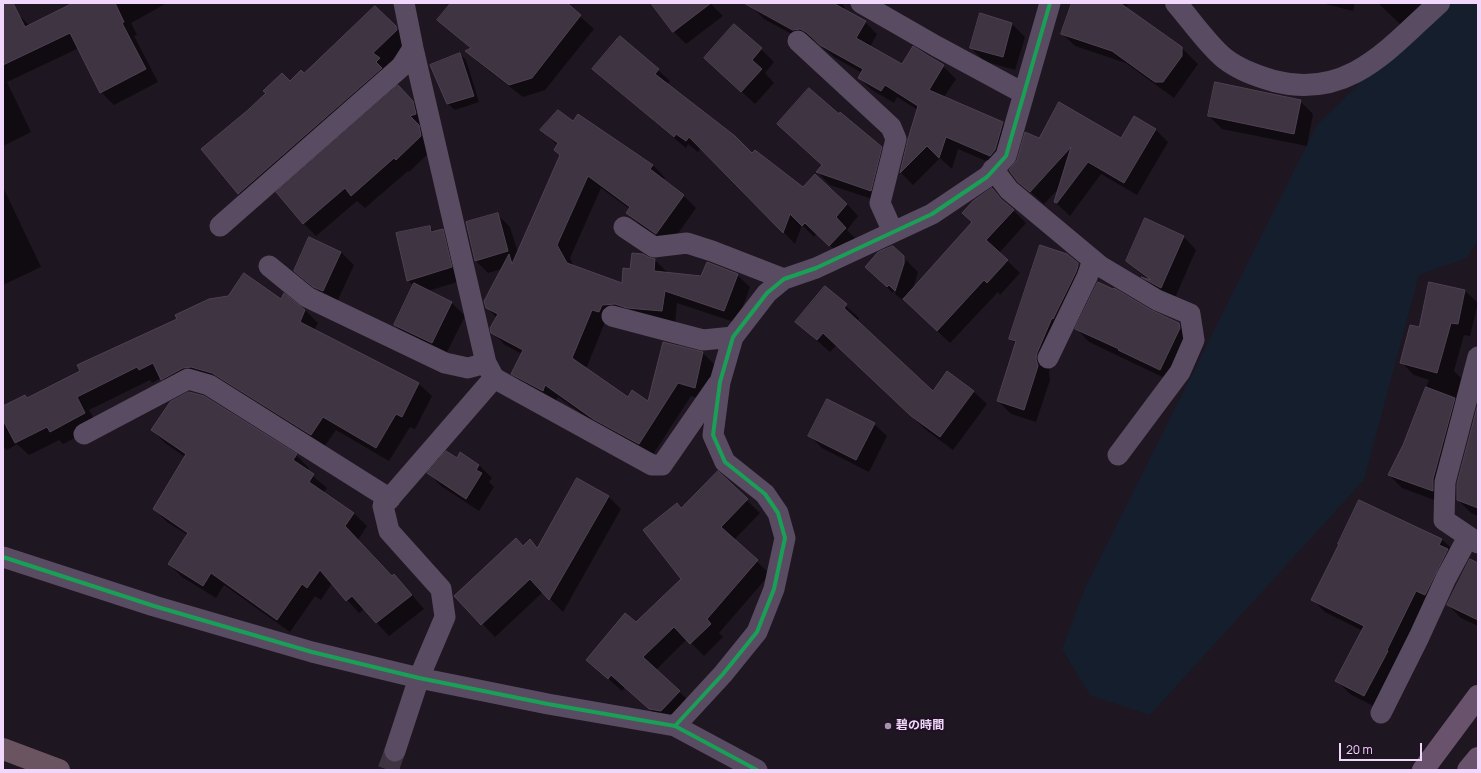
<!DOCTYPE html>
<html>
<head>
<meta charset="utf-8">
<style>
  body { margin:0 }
  #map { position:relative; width:1481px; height:773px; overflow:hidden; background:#1e1620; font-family:Manrope,sans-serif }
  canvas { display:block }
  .frame { position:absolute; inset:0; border:4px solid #f2d7fc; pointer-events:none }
  .scale { position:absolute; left:1339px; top:743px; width:83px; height:18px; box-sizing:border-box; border:2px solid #f2d7fc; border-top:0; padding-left:5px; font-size:12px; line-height:14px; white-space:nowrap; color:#f2d7fc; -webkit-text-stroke:3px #201125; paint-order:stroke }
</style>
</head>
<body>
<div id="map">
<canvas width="1481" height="773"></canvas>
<div class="frame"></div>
<div class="scale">20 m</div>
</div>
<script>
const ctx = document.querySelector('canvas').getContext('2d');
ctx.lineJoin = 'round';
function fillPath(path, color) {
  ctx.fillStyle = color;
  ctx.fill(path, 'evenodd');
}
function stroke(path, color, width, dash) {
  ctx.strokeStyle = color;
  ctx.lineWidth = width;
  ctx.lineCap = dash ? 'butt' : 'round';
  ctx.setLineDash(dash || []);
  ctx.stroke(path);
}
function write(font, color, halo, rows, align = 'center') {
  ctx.font = font + ' Manrope,"Noto Sans JP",sans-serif';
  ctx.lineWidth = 4;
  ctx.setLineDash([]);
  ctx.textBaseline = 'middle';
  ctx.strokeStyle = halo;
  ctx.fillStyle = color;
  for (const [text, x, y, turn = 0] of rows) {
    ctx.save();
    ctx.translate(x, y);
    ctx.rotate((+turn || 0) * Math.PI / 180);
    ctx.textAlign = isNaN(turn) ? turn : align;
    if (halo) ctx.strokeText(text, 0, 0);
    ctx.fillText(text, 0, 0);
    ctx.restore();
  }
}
const green = new Path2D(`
  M1442 3H1478V240L1467 258 1419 275 1364 480 1150 715 1090 695 1062 649 1085 588 1317 125Z`);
const shadow = new Path2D(`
  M75 3H167L131 23 137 35 134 36 158 82 114 105 101 92 79 48 7 82 31 132 3 146V21L18 14 29 25Z
  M453 3H565L594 29 545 90 523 97 479 63 467 51 471 49 439 20Z
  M653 3H710L723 16 686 44 673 31Z
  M754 3H842L847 12 865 22 877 34 870 47 902 65 943 66 956 79 944 97 1003 123 1015 136 1002 168 958 149 952 169 940 158 913 185 901 173 908 139 918 110 897 97 894 103 872 90 859 78 862 73 834 57 819 44 814 41 806 42 764 19 751 6Z
  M1073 3H1128L1126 9 1185 51 1198 64 1174 98 1126 63 1075 46 1062 33Z
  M1321 3H1355L1353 11Z
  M1378 3H1427L1402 26Z
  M980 14 1012 24 1025 37 1015 70 984 61 971 48Z
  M734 26 761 49 774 62 765 73 774 83 755 104 705 58Z
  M396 27 409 40 410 43 387 65 393 71 252 206 239 193 203 149 290 83Z
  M620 37 658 70 670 81 667 85 753 155 803 189 847 204 858 216 847 230 857 240 841 256 817 233 814 237 802 225 795 244 701 147 698 152 688 144 686 148 605 80 593 69Z
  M460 54 466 60 479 102 455 110 448 104 432 66Z
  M411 99 425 115 433 149 409 172 408 171 365 208 357 201 316 236 303 223Z
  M1300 101 1313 114 1307 146 1222 129 1209 116Z
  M839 115 881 147 894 160 884 203 830 185 817 172 823 165 778 124Z
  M574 122 653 165 665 178 664 180 684 196 696 208 669 246 640 225 628 213 630 209 601 188 570 258 574 267 622 285 631 270 647 258 655 260 668 273 702 278 737 275 750 287 737 323 677 303 675 324 605 322 586 369 628 399 649 402 703 353 716 366 707 400 691 396 652 456 607 431 558 397 555 403 525 386 512 374 522 354 505 345 492 332 497 318 487 308 502 269 488 273 475 260 497 214 510 227 518 253 561 156 558 146 542 130Z
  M1155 129 1168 142 1137 195 1101 174 1070 216 1055 202 1060 187 1044 204 1018 181 1039 139 1121 140Z
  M3 187 41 267 3 285Z
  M992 189 1026 223 999 253 1020 273 1000 295 998 292 950 343 902 298 901 299 895 294 906 260 918 272 913 289 973 222Z
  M430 227 434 232 442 230 455 243 464 280 428 291 452 303 465 316 445 356 408 338 395 325 414 287 408 280Z
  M1184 237 1196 250 1174 300 1156 289 1145 279 1148 280 1127 261Z
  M892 247 905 258 893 293 879 280Z
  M341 252 354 265 336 304 330 301 308 284 295 271Z
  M1078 264 1091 277 1050 366 1049 372 1050 380 1036 422 1011 414 998 401 1016 344 1010 338Z
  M1430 283 1465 291 1478 303 1470 336 1464 335 1454 371 1461 378 1445 447V504L1402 488 1389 475 1404 445 1429 380 1414 375 1401 362 1419 328Z
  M825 287 859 318 857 321 933 393 948 373 974 392 987 404 953 450 925 429 837 345 830 352 796 322Z
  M281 300 305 310 318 323 314 330 419 384 432 396 415 429 410 427 389 461 336 430 324 447 205 380 174 392 161 378 152 383 150 380 89 410 98 426 63 444 59 440 29 455 17 444 7 450 3 446V407L25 396 28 399Z
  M1150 311 1179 324 1192 337 1173 382 1089 342 1077 329Z
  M1478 408V516L1471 513 1458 500Z
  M874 424 887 436 869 472 822 448 809 435Z
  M152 430 296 455 309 468 307 471 327 488 323 493 354 513 367 526 358 540 392 577 394 576 407 589 424 609 389 636 364 609 359 613 332 583 321 600 315 596 290 632 224 585 216 598 182 577 169 564 188 535 167 522 154 509 185 457 165 443Z
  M461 454 479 465 492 478 489 482 494 487 479 511 441 486 429 473 457 460Z
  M718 473 760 513 734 540 770 574 719 633 723 637 704 656 687 639 656 670 692 704 663 722 625 687 622 691 587 660 636 624 682 579V509Z
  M608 496 621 509 563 612 543 592 495 637 456 596 523 547 538 549Z
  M1442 539 1455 552 1377 708 1350 694 1337 681 1363 631 1325 612 1312 599Z
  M1478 564V626L1461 618 1448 605Z`);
const building = new Path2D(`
  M3 3H13L25 27 73 3H115L124 22 122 23 146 69 100 93 70 33 3 65Z
  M451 3H567L581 15 532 78 509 85 465 51 471 48 437 20Z
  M651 3H711L673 32Z
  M744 3H833L866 21 856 38 902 64 913 46 927 55 944 65 929 90 1003 122 995 150 990 156 946 137 939 158 927 146 900 173 908 139 918 106 885 85 881 91 858 78 863 69 820 45 806 32 800 29 793 30Z
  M1072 3H1120L1182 47V56L1163 82H1155L1112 51 1061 34Z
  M375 6 396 26 397 30 373 53 380 58 376 62 382 68 238 194 201 149 248 110 266 93 263 91 282 73 290 81 301 70 304 73Z
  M980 13 1012 23 1003 57 970 48Z
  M734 24 762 48 752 60 762 69 741 92 704 58Z
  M620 36 659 69 655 74 735 136 752 153 755 150 803 187 815 174 847 204 836 217 846 228 829 246 805 223 802 226 790 214 783 233 689 137 686 141 676 134 674 137 592 69Z
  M460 53 474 96 447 104 430 65Z
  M1215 82 1301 100 1294 134 1208 116Z
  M398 85 413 101 416 114 410 116 419 125 421 136 396 160 394 158 351 196 345 188 303 224 276 192Z
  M809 88 839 114 840 112 882 147 871 191 816 172 822 165 777 124Z
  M1059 102 1121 138 1134 116 1156 129 1124 183 1088 162 1057 203 1054 202 1071 147 1030 192 1018 182 1009 170 1017 160 1025 132 1039 138Z
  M558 110 573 121 578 114 653 165 650 169 684 195 656 234 626 213 630 207 588 176 557 245 567 263 622 283 623 268 630 269 632 253 643 254 648 257 655 259 654 271 701 276 707 262 738 274 724 311 665 291 662 311 627 308 615 304 602 305 599 312 592 310 572 358 628 397 632 390 648 401 663 342 703 352 695 388 678 383 639 444 593 419 545 385 543 391 511 374 523 350 491 333 490 328 498 314 486 308 484 301 509 254 512 264 560 155 554 150 558 143 540 130Z
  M992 188 1001 199 1014 210 986 240 1008 260 987 283 984 280 937 331 903 299 972 222 962 213 973 201Z
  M498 213 508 251 475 261 466 222Z
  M1145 218 1184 236 1161 288 1141 277 1151 280 1126 261Z
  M430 226 431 232 443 229 452 267 407 281 396 233Z
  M309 237 341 252 323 291 313 287 294 271Z
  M1040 245 1067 254 1078 263V266L1076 272 1053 319 1052 318 1037 353 1036 359 1038 366 1024 410 997 401 1016 341 1009 339Z
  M893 246 904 256V263L895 291 889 285 887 287 865 267 878 252Z
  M244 273 281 299 284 293 305 310 300 322 419 383 402 417 396 414 376 448 323 417 311 435 212 373 191 367 183 368 161 380 153 363 139 370 137 367 77 397 85 413 50 432 47 427 15 443 3 420V406L25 395 27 398 80 371 77 365 177 319 175 315 209 299 228 296Z
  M1098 282 1113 289 1114 288 1151 310 1179 323 1180 328 1160 370 1118 350 1119 349 1075 329Z
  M1429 282 1465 290 1458 324 1451 323 1437 373 1400 363 1410 325 1419 327Z
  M414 283 452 302 432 343 394 325Z
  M825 286 847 304 844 308 933 391 947 371 974 391 940 437 911 416 823 333 817 340 795 322Z
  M1426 387 1455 398 1433 479V491L1388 475 1403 445Z
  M189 392 204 396 297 454 293 460 314 474 309 482 354 513 345 526 392 576 394 574 412 595 376 623 352 596 346 601 320 570 307 588 302 584 277 620 211 573 203 586 168 564 188 533 153 509 186 454 151 430 170 402Z
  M827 399 875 423 856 460 808 436Z
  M1478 404V508L1457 500V484Z
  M446 451 457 458 460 452 479 465 476 470 482 473 466 499 427 473Z
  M718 471 748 499 721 527 758 560 707 619 711 624 690 644 674 627 643 657 680 691 661 711 649 709 611 675 608 679 586 660 625 613 636 622 681 579 643 530 677 503 681 508Z
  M577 478 609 496 549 600 530 579 481 625 454 596 516 538 523 546 530 539 537 548Z
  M1359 500 1442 539 1439 545 1448 549 1425 595 1416 591 1387 650 1388 651 1364 696 1335 681 1364 626 1311 600 1339 544H1338Z
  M1470 559 1478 563V620L1447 605Z`);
const minorTunnel = new Path2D(`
  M388 770 395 751`);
const minor = new Path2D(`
  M404 3 413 48 486 363 494 378 652 465H662L718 384
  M861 3 936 46 1023 93
  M798 41 891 127 896 139 880 203 893 232
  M993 169 1009 190 1093 260 1100 266 1157 300 1190 314 1194 340 1180 372 1118 455
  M220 226 401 67 413 48
  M624 227 654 247 687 243 712 251 784 279
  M269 266 307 297 445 363 468 368 486 363
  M612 316 703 340 733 337
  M1478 357 1445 482 1444 520 1478 543
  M1048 358 1087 277 1093 260
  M84 434 188 379 209 385 390 499
  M3 557 154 606 312 652 419 678 548 704 675 726 757 770
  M1381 713 1419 637 1446 578 1468 537
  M675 726 723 674 757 632 774 589 785 538 778 513 765 494 725 462 713 435 720 382 733 337 767 293 784 279 816 268 932 214 987 177 1006 156 1050 3
  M395 751 419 678 445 617 441 589 389 531 383 506 494 378`);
const tertiary = new Path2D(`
  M1176 3C1190 19 1208 45 1224 58 1239 70 1257 76 1274 81 1349 100 1389 48 1439 3`);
const primary = new Path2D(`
  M1423 770 1478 696
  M1468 770 1478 758`);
const motorway = new Path2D(`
  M3 749 59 770`);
const cycleway = new Path2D(`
  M3 557 154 606 312 652 419 678 548 704 675 726 757 770
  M675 726 723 674 757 632 774 589 785 538 778 513 765 494 725 462 713 435 720 382 733 337 767 293 784 279 816 268 932 214 987 177 1006 156 1050 3`);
const markers = [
  [888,726,4,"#a893af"]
];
const poiNames = [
  ["碧の時間",896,726]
];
fillPath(green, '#151e2c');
fillPath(shadow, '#0007');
fillPath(building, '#3f3442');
stroke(building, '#4f4153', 1);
stroke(minorTunnel, '#3e3341', 21, [21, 10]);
stroke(minor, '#594b61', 21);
stroke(tertiary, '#594b61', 22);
stroke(primary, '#69526b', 22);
stroke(motorway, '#6a545f', 22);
stroke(cycleway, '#1a9f57', 4);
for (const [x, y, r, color] of markers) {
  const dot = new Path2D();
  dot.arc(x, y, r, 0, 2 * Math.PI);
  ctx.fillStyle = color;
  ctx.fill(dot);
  stroke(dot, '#201125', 1.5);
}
write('bold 12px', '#f2d7fc', '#201125', poiNames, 'left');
</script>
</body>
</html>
